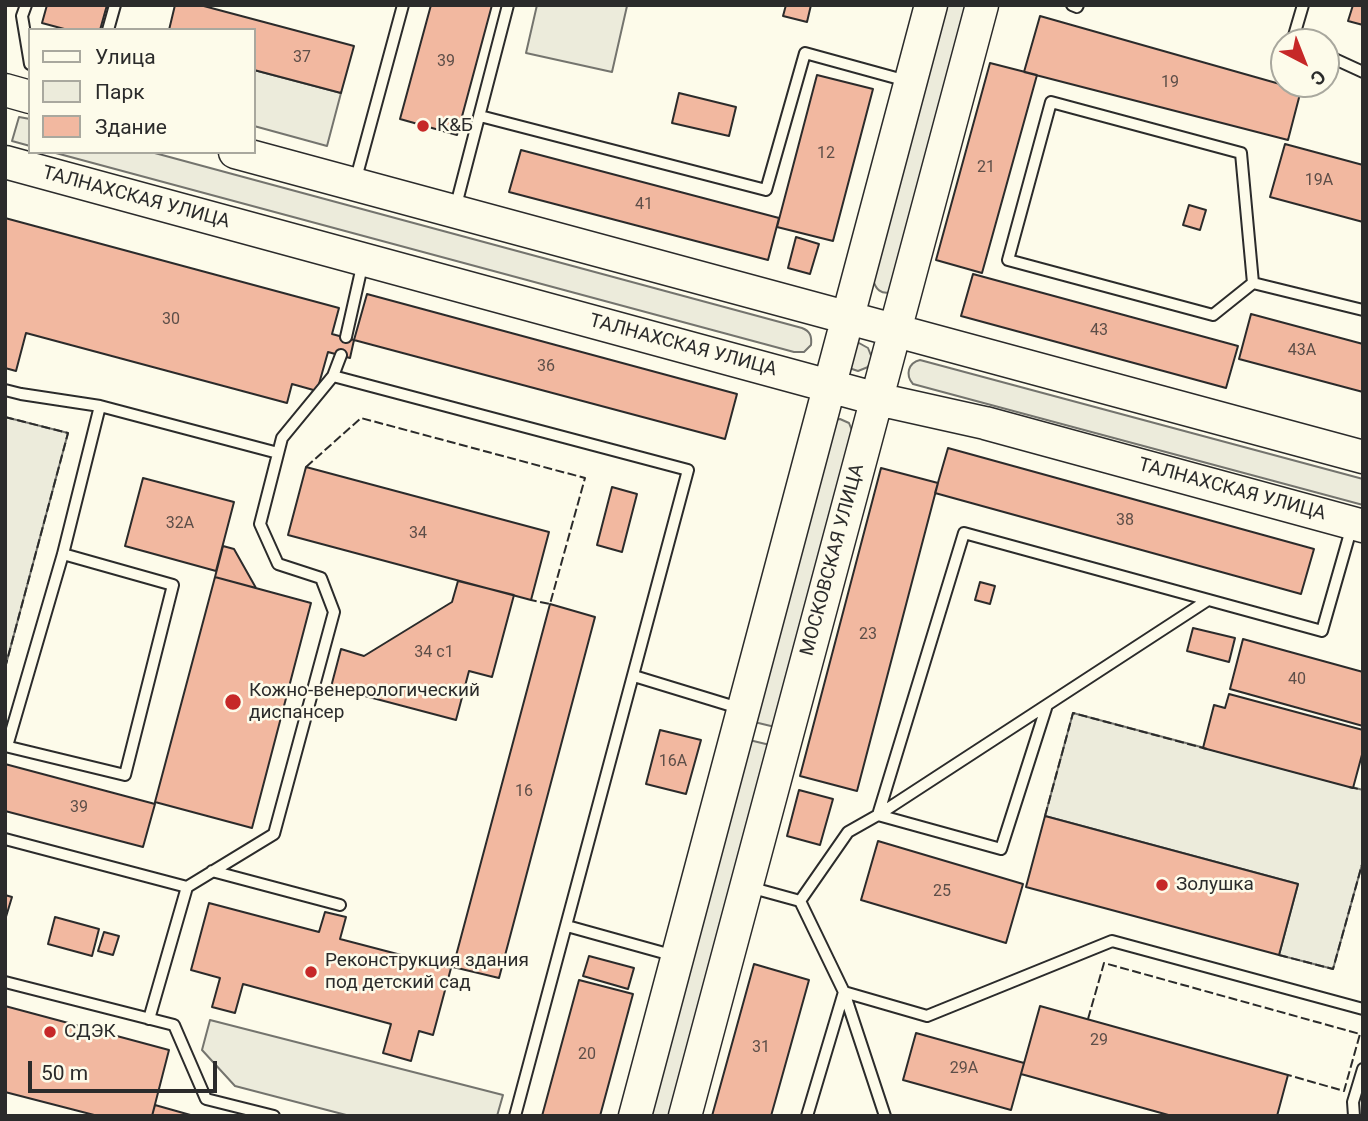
<!DOCTYPE html>
<html>
<head>
<meta charset="utf-8">
<style>
  body { margin:0 }
  #map { position:relative; width:1368px; height:1121px; overflow:hidden; background:#fdfbea; font-family:Roboto,sans-serif }
  canvas { display:block }
  .frame { position:absolute; inset:0; border:7px solid #2b2b2b; pointer-events:none }
  .legend { position:absolute; left:28px; top:28px; width:228px; height:126px; box-sizing:border-box; background:#fdfbea; border:2px solid #a9a89e; margin:0; padding:9px 12px; list-style:none; font-size:21px; color:#2b2b2b }
  .legend li { display:flex; align-items:center; gap:14px; height:35px }
  .legend b { width:35px; border:2px solid #a9a89e }
  .north { position:absolute; left:1270px; top:28px; width:70px; height:70px; box-sizing:border-box; background:#fdfbea; border:2px solid #a9a89e; border-radius:50%; rotate:138deg; font-size:19px; font-weight:700; line-height:28px; text-align:center; color:#2b2b2b }
  .north::after { content:''; display:block; margin:auto; width:24px; height:32px; background:#c62828; clip-path:polygon(50% 0,100% 100%,50% 72%,0 100%) }
  .scale { position:absolute; left:28px; top:1061px; width:189px; height:32px; box-sizing:border-box; border:4px solid #2b2b2b; border-top:0; padding-left:9px; font-size:21px; line-height:24px; white-space:nowrap; color:#2b2b2b; -webkit-text-stroke:5px #fdfbea; paint-order:stroke }
</style>
</head>
<body>
<div id="map">
<canvas width="1368" height="1121"></canvas>
<div class="frame"></div>
<ul class="legend">
<li><b style="height:9px;background:#fdfbea"></b>Улица</li>
<li><b style="height:19px;background:#ecebdb"></b>Парк</li>
<li><b style="height:19px;background:#f2b8a0"></b>Здание</li>
</ul>
<div class="north">С</div>
<div class="scale">50 m</div>
</div>
<script>
const ctx = document.querySelector('canvas').getContext('2d');
ctx.lineJoin = 'round';
function fillPath(path, color) {
  ctx.fillStyle = color;
  ctx.fill(path, 'evenodd');
}
function stroke(path, color, width, dash) {
  ctx.strokeStyle = color;
  ctx.lineWidth = width;
  ctx.lineCap = dash ? 'butt' : 'round';
  ctx.setLineDash(dash || []);
  ctx.stroke(path);
}
function write(font, color, halo, rows, align = 'center') {
  ctx.font = font + ' Roboto,sans-serif';
  ctx.lineWidth = 5;
  ctx.setLineDash([]);
  ctx.textBaseline = 'middle';
  ctx.strokeStyle = halo;
  ctx.fillStyle = color;
  for (const [text, x, y, turn = 0] of rows) {
    ctx.save();
    ctx.translate(x, y);
    ctx.rotate((+turn || 0) * Math.PI / 180);
    ctx.textAlign = isNaN(turn) ? turn : align;
    if (halo) ctx.strokeText(text, 0, 0);
    ctx.fillText(text, 0, 0);
    ctx.restore();
  }
}
const green = new Path2D(`
  M537 5 627 6 612 72 526 53Z
  M945 5H972L892 292C881 295 875 289 873 279Z
  M254 70 341 93 327 146 254 126Z
  M19 117 30 119V146L12 141Z
  M52 152H151L802 328C810 331 812 336 811 345L804 352H794Z
  M859 343 868 348 872 358 868 367 858 371 849 368 853 344Z
  M920 360 1363 479V505L913 384C905 375 908 363 920 360Z
  M5 417 68 433 5 668Z
  M840 419 849 423 853 433 775 727 750 721 835 420Z
  M1073 713 1363 790V861L1333 969 1279 955 1298 884 1045 816Z
  M745 739 770 745 673 1116H645Z
  M210 1020 503 1095 497 1116H350L235 1086 202 1050Z`);
const building = new Path2D(`
  M47 5H107L100 30H68L42 23Z
  M175 5H200L354 46 341 93 254 70V30H169Z
  M431 5H492L457 135 400 119Z
  M786 5H811L807 22 783 16Z
  M1353 5H1363V25L1348 21Z
  M1040 16 1301 90 1288 140 1024 72Z
  M990 63 1037 75 982 273 936 260Z
  M817 75 873 89 833 241 777 227Z
  M679 93 736 107 729 136 672 123Z
  M1285 144 1363 165V222L1270 197Z
  M521 150 779 218 768 260 509 192Z
  M1189 205 1206 210 1200 230 1183 225Z
  M5 218 339 308 332 334 354 340 350 358 328 352 317 391 292 384 287 403 26 333 16 371 5 368Z
  M796 237 819 244 810 274 788 268Z
  M973 274 1238 346 1226 388 961 316Z
  M367 294 737 394 725 439 354 340Z
  M1251 314 1363 344V392L1239 359Z
  M948 448 1314 549 1301 594 935 493Z
  M306 467 549 532 531 600 288 535Z
  M881 468 938 483 857 791 800 776Z
  M143 478 234 502 216 571 125 546Z
  M612 487 637 494 622 552 597 545Z
  M223 546 234 549 256 588 215 577Z
  M215 577 311 603 252 828 155 802Z
  M458 581 514 595 492 677 469 671 456 720 331 687 341 649 364 656 452 602Z
  M980 582 995 586 990 604 975 600Z
  M550 604 595 617 499 978 453 967Z
  M1193 628 1235 638 1229 662 1187 651Z
  M1243 639 1363 672V726L1230 689Z
  M1229 694 1363 730V751L1353 788 1203 748 1214 705 1225 708Z
  M660 730 701 740 686 794 646 784Z
  M5 764 155 804 143 847 5 811Z
  M799 790 833 799 820 845 787 836Z
  M1045 816 1298 884 1279 955 1026 887Z
  M878 841 1023 884 1006 943 861 900Z
  M5 895 12 897 5 920Z
  M209 903 319 932 325 912 346 917 340 939 451 968 433 1035 419 1031 411 1061 383 1053 391 1024 243 984 235 1013 212 1007 220 978 191 970Z
  M55 917 99 929 92 956 48 944Z
  M104 932 119 936 113 955 98 951Z
  M589 956 634 968 628 989 583 976Z
  M754 964 809 980 771 1116H712Z
  M579 980 633 994 600 1116H542Z
  M5 1006 169 1050 152 1116H98L5 1092Z
  M1040 1006 1288 1075 1277 1116H1172L1021 1074Z
  M916 1033 1024 1063 1011 1110 903 1080Z
  M155 1105 194 1116H152Z`);
const lane = new Path2D(`
  M26 5 22 16 30 64
  M1072 5 1077 7 1078 5
  M108 30 115 5
  M1299 42 1293 39 1303 5
  M1326 55 1363 72
  M1051 102 1241 153 1253 283 1213 315 1008 260Z
  M480 116 766 190 805 53 907 81
  M355 182 403 5
  M455 209 508 5
  M1253 283 1363 310
  M346 337 363 262
  M333 376 688 470 515 1116
  M5 390 21 394 100 406 278 453
  M634 676 742 709
  M1047 705 1001 849 878 815 964 533 1322 631 1352 526
  M5 746 125 775 173 585 63 554
  M7 746 63 554 100 406
  M5 839 187 887
  M212 871 340 905
  M749 887 800 901 848 832 878 815 1208 600
  M800 901 844 992 927 1016 1112 941 1363 1009
  M567 926 675 956
  M5 982 174 1025 206 1099 274 1116
  M844 992 885 1116
  M149 1019 187 887 274 834 334 612 321 578 278 564 260 524 282 438 333 376 341 355
  M807 1116 844 992
  M1354 1116 1353 1102 1363 1069`);
const secondary = new Path2D(`
  M5 90 30 97
  M235 152 1363 457
  M5 162 877 399 985 423 1363 526
  M635 1116 931 5
  M685 1116 982 5`);
const fence = new Path2D(`
  M5 417 68 433 5 668
  M306 467 361 418 585 478 550 604 531 600
  M1349 787 1363 790
  M1045 816 1073 713 1207 749
  M1279 955 1333 969 1363 861
  M1088 1019 1104 963 1360 1034 1344 1091 1288 1075`);
const markers = [
  [423,126,7,"#c62828"],
  [233,702,9,"#c62828"],
  [1162,885,7,"#c62828"],
  [311,972,7,"#c62828"],
  [50,1032,7,"#c62828"]
];
const numberNames = [
  ["37",302,58],
  ["39",446,62],
  ["19",1170,83],
  ["12",826,154],
  ["21",986,168],
  ["19А",1319,181],
  ["41",644,205],
  ["30",171,320],
  ["43",1099,331],
  ["43А",1302,351],
  ["36",546,367],
  ["38",1125,521],
  ["32А",180,524],
  ["34",418,534],
  ["23",868,635],
  ["34 с1",434,653],
  ["40",1297,680],
  ["16А",673,762],
  ["16",524,792],
  ["39",79,808],
  ["25",942,892],
  ["29",1099,1041],
  ["31",761,1048],
  ["20",587,1055],
  ["29А",964,1069]
];
const poiNames = [
  ["К&Б",437,126],
  ["Кожно-венерологический",249,691],
  ["диспансер",249,713],
  ["Золушка",1176,885],
  ["Реконструкция здания",325,961],
  ["под детский сад",325,983],
  ["СДЭК",64,1032]
];
const streetNames = [
  ["ТАЛНАХСКАЯ УЛИЦА",136,198,15],
  ["ТАЛНАХСКАЯ УЛИЦА",683,346,15],
  ["ТАЛНАХСКАЯ УЛИЦА",1232,490,15],
  ["МОСКОВСКАЯ УЛИЦА",833,560,-75]
];
fillPath(green, '#ecebdb');
stroke(green, '#74746e', 2);
fillPath(building, '#f2b8a0');
stroke(building, '#2b2b2b', 2);
stroke(lane, '#2b2b2b', 14);
stroke(secondary, '#2b2b2b', 35);
stroke(lane, '#fdfbea', 10);
stroke(secondary, '#fdfbea', 32);
stroke(fence, '#2b2b2b', 2, [9, 3.5]);
for (const [x, y, r, color] of markers) {
  const dot = new Path2D();
  dot.arc(x, y, r, 0, 2 * Math.PI);
  ctx.fillStyle = color;
  ctx.fill(dot);
  stroke(dot, '#fdfbea', 2.5);
}
write('16px', '#5d4e48', null, numberNames);
write('19px', '#2b2b2b', '#fdfbea', poiNames, 'left');
write('19px', '#2b2b2b', '#fdfbea', streetNames);
</script>
</body>
</html>
